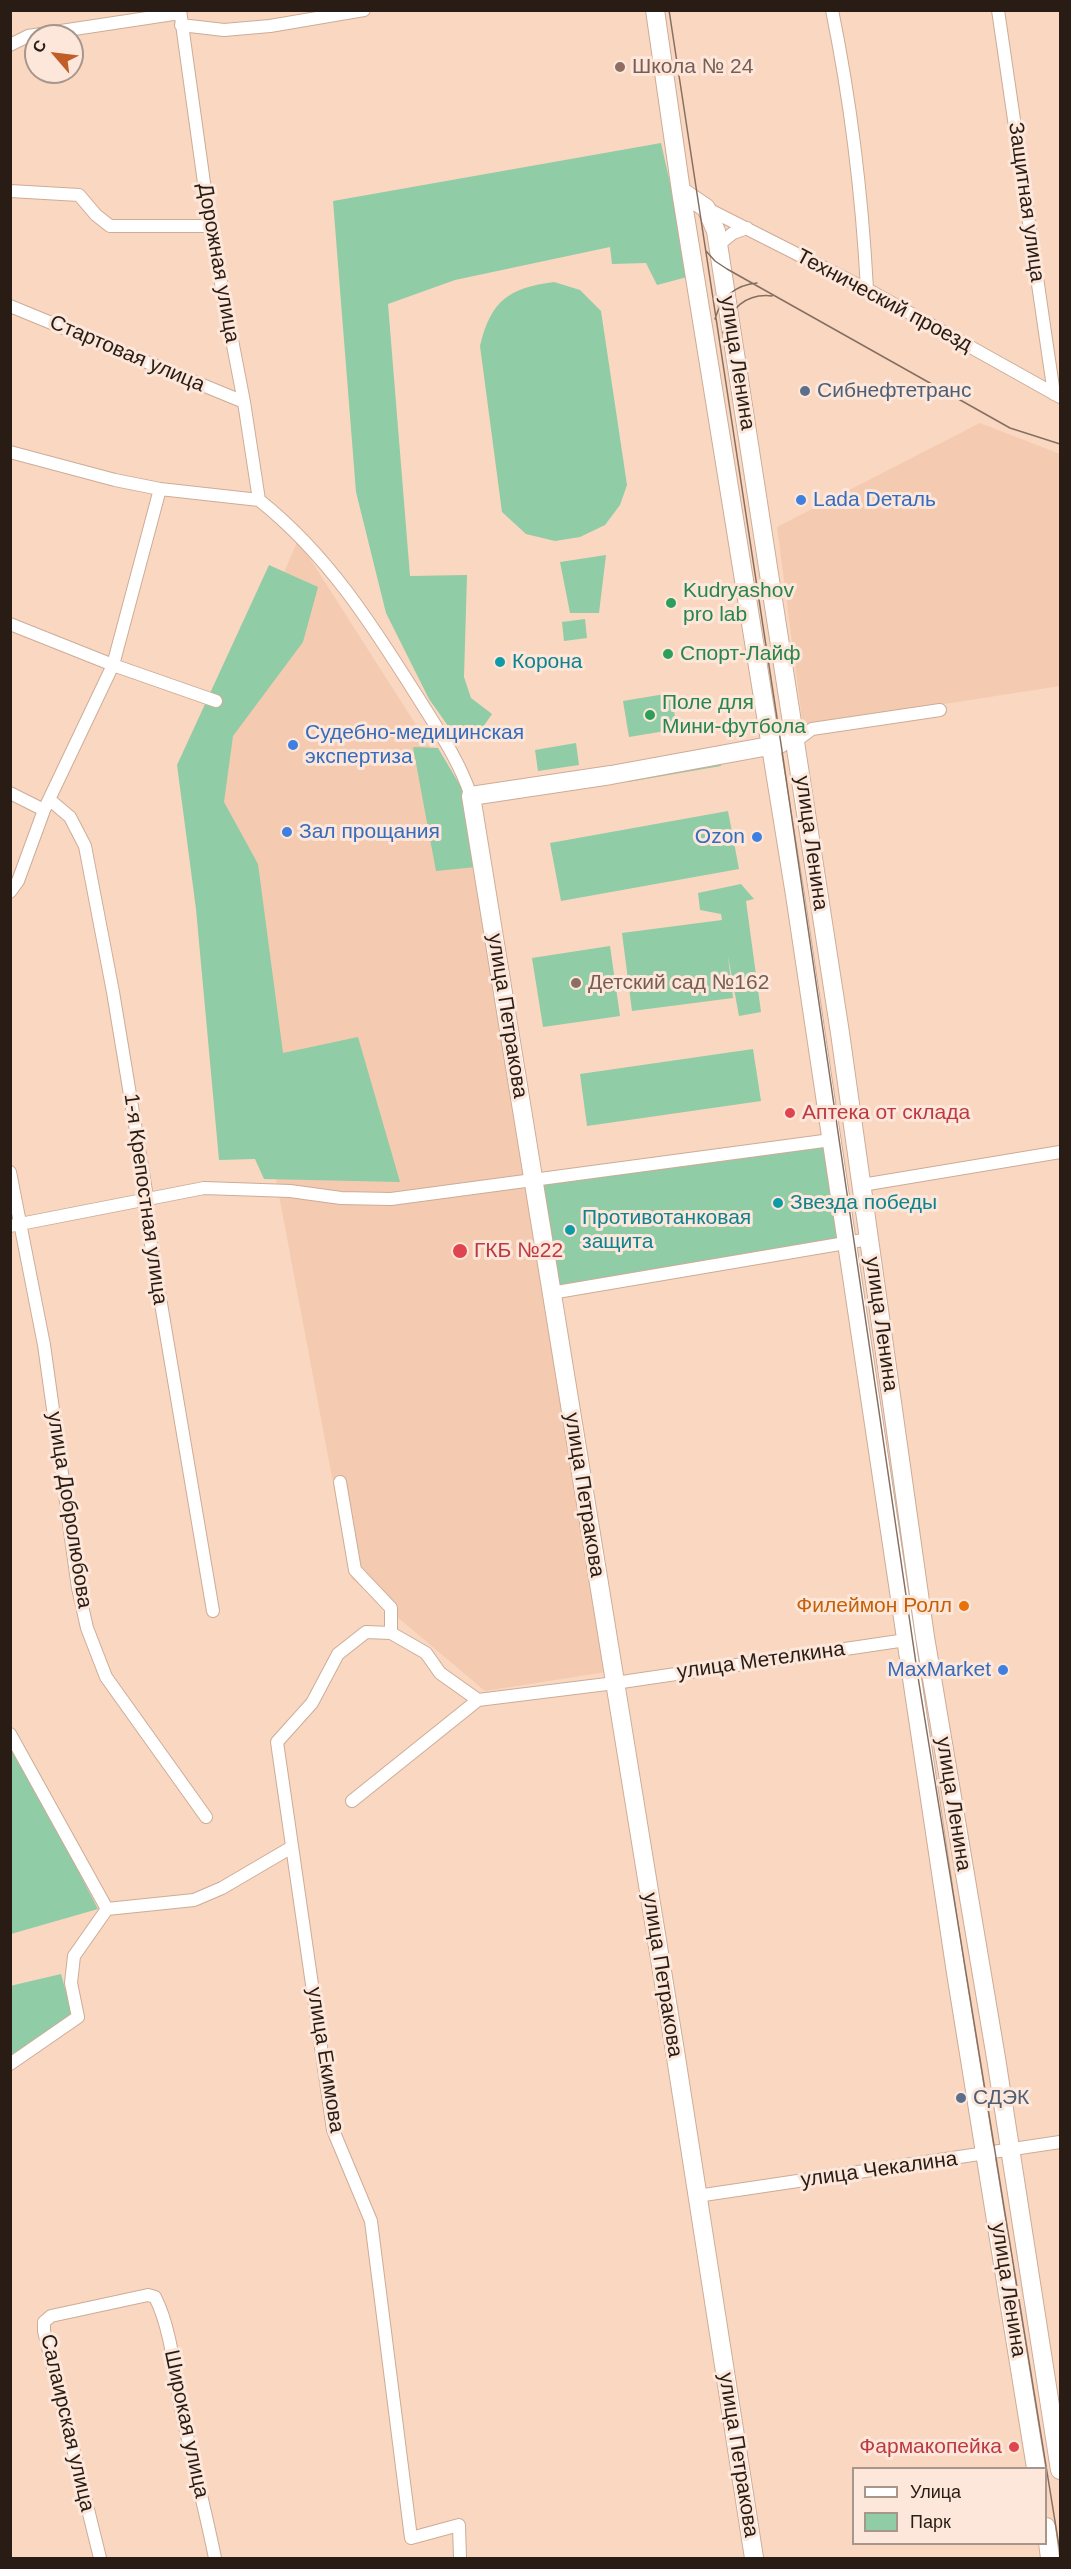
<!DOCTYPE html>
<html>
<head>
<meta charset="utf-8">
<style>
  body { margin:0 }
  #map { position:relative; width:1071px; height:2569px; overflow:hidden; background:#fad7c1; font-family:Helvetica,sans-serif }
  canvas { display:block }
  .frame { position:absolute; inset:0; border:12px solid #281c14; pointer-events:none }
  .legend { position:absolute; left:852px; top:2467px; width:195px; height:78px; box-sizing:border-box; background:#fce7da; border:2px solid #a7968b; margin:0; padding:8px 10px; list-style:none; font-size:18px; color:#281c14 }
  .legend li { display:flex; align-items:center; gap:12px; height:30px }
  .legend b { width:30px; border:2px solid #a7968b }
  .north { position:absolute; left:24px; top:24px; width:60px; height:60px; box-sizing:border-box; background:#fce7da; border:2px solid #a7968b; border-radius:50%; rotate:298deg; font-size:16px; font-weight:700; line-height:24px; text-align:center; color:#281c14 }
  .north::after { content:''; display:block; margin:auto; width:21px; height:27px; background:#c15d26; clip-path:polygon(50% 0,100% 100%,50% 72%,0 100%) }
</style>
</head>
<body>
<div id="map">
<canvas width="1071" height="2569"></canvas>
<div class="frame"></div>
<ul class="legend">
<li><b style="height:8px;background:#fff"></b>Улица</li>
<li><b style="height:16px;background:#90cca6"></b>Парк</li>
</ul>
<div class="north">С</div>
</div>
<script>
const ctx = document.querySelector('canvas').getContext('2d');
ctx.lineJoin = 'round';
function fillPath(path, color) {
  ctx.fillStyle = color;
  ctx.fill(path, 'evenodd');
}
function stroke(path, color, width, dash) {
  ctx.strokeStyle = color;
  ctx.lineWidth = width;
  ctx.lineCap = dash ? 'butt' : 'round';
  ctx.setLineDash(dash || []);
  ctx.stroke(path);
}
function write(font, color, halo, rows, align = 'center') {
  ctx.font = font + ' Helvetica,sans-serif';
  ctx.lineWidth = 6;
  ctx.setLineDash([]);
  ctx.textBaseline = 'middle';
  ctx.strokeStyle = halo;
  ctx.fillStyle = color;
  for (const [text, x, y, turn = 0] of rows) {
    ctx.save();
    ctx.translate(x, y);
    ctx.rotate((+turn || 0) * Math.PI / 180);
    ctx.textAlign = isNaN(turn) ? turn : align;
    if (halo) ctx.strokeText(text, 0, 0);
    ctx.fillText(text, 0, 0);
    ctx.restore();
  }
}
const built = new Path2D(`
  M980 423 1060 454V686L803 726 777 527Z
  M298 540 464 800 606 1672 485 1691 351 1578 272 1158 194 780Z`);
const green = new Path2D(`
  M661 143 691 276 657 285 646 263 612 264 610 247 455 280 388 304 410 576 467 575 464 677 471 698 492 714 481 730H451L429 699 386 613 356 492 333 201Z
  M554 282 580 290 601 311 627 485 620 505 605 525 580 537 555 541 526 534 502 512 480 346C491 300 509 288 554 282Z
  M606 555 599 613H570L560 562Z
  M269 565 318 587 303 642 233 736 224 802 258 864 283 1053 358 1037 400 1182 264 1179 255 1159 219 1160 196 909 177 765Z
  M585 619 587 638 564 641 562 622Z
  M671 693 677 729 629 737 623 701Z
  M576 743 579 765 538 771 535 750Z
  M413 747 438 748 467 797 476 867 436 871Z
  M720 757 721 766 628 782 627 773Z
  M728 811 739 869 561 901 550 843Z
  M741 884 754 899 746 901 761 1012 739 1016 728 956 733 998 632 1011 622 933 722 920 721 914 700 910 698 893Z
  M610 946 620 1016 543 1027 532 958Z
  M753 1049 761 1101 587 1126 580 1074Z
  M824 1144 838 1244 559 1289 542 1182Z
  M10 1739 98 1909 11 1934H10Z
  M61 1974 72 2013 11 2057 10 1986Z`);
const street = new Path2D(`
  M180 10 210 226 244 402 259 500
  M832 10C851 103 862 195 867 289
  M998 10 1054 394
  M181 25 224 30 270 26 364 10
  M10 45 28 36 180 13
  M10 191 79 195 96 215 110 226H210
  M706 208 874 293 1060 397
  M718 245 733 233 747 228
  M10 306 244 402
  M10 452 115 480 160 489 259 500
  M259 500C327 554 371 623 417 696 437 728 459 760 471 796
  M10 624 113 665 216 701
  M796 741 812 729 940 710
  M10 793 44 810
  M50 800 70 817 85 846 113 992 147 1197 145 1209 213 1611
  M10 892 18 881 44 810 113 665 160 489
  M10 1172 44 1345 78 1588 87 1628 106 1677 206 1817
  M862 1185 1060 1152
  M10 1226 204 1188 290 1191 341 1198 391 1199 831 1140
  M551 1293 869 1239
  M340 1482 355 1570 391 1608V1633
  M10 1734 107 1909
  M352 1801 478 1700
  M107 1909 194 1900 222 1888 292 1847
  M10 2064 78 2017 71 1983 74 1956 107 1909
  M697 2196 1060 2142
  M100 2558 44 2331V2322L51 2316 148 2295 155 2297C171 2328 175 2375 181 2409 192 2459 205 2509 215 2558
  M460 2558 459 2525 411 2538 371 2221 333 2130 277 1742 312 1703 338 1654 366 1632 391 1633 426 1653 440 1673 478 1700 615 1683 906 1640`);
const secondary = new Path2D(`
  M655 10 681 191 795 895 956 1973 1036 2468
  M681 191 706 208 716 231 840 1033 925 1637 996 2058 1060 2470
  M1046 2527 1050 2558
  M754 2558 675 2051 471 796 611 775 780 744`);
const tram = new Path2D(`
  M669 10 781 744 918 1677 1060 2552
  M706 251 715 261 727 269 1010 428 1060 444
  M715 319C721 298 735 285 757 283
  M723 333C728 309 747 293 772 296`);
const markers = [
  [620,67,6,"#8d6e63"],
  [805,391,6,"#5c6f8a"],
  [801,500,6,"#3f7fe0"],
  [671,603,6,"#2e9e5b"],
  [668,654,6,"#2e9e5b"],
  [500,662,6,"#0f9aa8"],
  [650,715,6,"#2e9e5b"],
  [293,745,6,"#3f7fe0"],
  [287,832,6,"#3f7fe0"],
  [757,837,6,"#3f7fe0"],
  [576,983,6,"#8d6e63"],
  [790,1113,6,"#e0444e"],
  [778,1203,6,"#0f9aa8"],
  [570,1230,6,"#0f9aa8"],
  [460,1251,8,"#e0444e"],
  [964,1606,6,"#e8710a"],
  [1003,1670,6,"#3f7fe0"],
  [961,2098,6,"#5c6f8a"],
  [1014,2447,6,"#e0444e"]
];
const educationNames = [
  ["Школа № 24",632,67],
  ["Детский сад №162",588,983]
];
const streetNames = [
  ["Защитная улица",1026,202,82],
  ["Дорожная улица",218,263,80],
  ["Технический проезд",884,301,28],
  ["Стартовая улица",127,354,23],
  ["улица Ленина",737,363,81],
  ["улица Ленина",811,843,82],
  ["улица Петракова",507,1016,81],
  ["1-я Крепостная улица",145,1199,82],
  ["улица Ленина",881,1324,82],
  ["улица Петракова",584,1495,81],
  ["улица Добролюбова",69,1510,81],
  ["улица Метелкина",761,1661,-8],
  ["улица Ленина",953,1804,81],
  ["улица Петракова",662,1975,81],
  ["улица Екимова",325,2060,81],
  ["улица Чекалина",879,2170,-8],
  ["улица Ленина",1008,2290,81],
  ["Салаирская улица",67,2423,77],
  ["Широкая улица",186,2424,78],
  ["улица Петракова",738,2455,81]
];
const serviceNames = [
  ["Сибнефтетранс",817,391],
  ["СДЭК",973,2098]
];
const shopNames = [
  ["Lada Dеталь",813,500],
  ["Судебно-медицинская",305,733],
  ["экспертиза",305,757],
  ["Зал прощания",299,832],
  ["Ozon",745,837,"right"],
  ["MaxMarket",991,1670,"right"]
];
const leisureNames = [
  ["Kudryashov",683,591],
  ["pro lab",683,615],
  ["Спорт-Лайф",680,654],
  ["Поле для",662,703],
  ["Мини-футбола",662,727]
];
const cultureNames = [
  ["Корона",512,662],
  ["Звезда победы",790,1203],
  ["Противотанковая",582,1218],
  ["защита",582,1242]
];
const healthNames = [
  ["Аптека от склада",802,1113],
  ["ГКБ №22",474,1251],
  ["Фармакопейка",1002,2447,"right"]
];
const foodNames = [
  ["Филеймон Ролл",952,1606]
];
fillPath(built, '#f4cab1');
fillPath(green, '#90cca6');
stroke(street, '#cdac97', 14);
stroke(secondary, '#cdac97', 20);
stroke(street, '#fff', 12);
stroke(secondary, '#fff', 18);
stroke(tram, '#866f61', 1.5);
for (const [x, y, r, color] of markers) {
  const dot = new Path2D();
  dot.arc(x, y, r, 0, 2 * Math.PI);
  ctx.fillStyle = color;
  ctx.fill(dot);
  stroke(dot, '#fce7da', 2);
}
write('21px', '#785e54', '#fce7da', educationNames, 'left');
write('21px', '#281c14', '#fce7da', streetNames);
write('21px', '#4e5e75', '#fce7da', serviceNames, 'left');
write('21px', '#366cbe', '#fce7da', shopNames, 'left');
write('21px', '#27864d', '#fce7da', leisureNames, 'left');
write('21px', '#0d838f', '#fce7da', cultureNames, 'left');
write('21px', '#be3a42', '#fce7da', healthNames, 'left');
write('21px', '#c56008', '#fce7da', foodNames, 'right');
</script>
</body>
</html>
